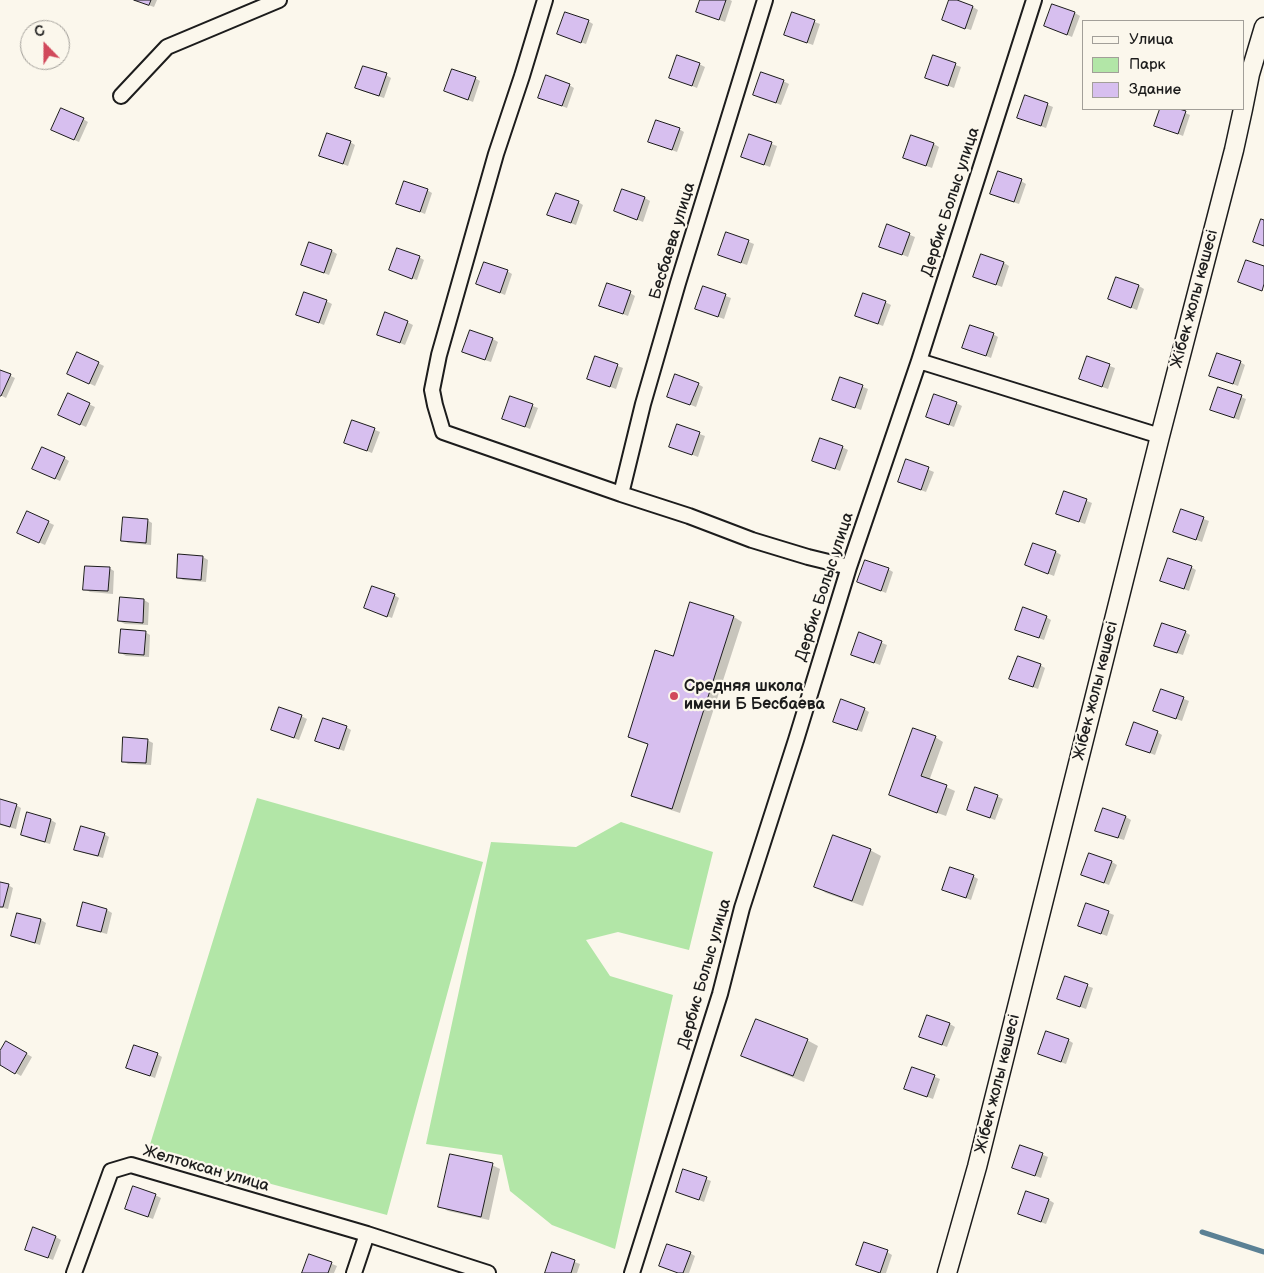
<!DOCTYPE html>
<html>
<head>
<meta charset="utf-8">
<style>
  body { margin:0 }
  #map { position:relative; width:1264px; height:1273px; overflow:hidden; background:#fbf7ec; font-family:"Balsamiq Sans",sans-serif }
  canvas { display:block }
  .legend { position:absolute; left:1082px; top:20px; width:162px; height:90px; box-sizing:border-box; background:#fbf7ec; border:1px solid #a29f99; margin:0; padding:6px 9px; list-style:none; font-size:15px; color:#1c1c1c }
  .legend li { display:flex; align-items:center; gap:10px; height:25px }
  .legend b { width:25px; border:1px solid #a29f99 }
  .north { position:absolute; left:20px; top:20px; width:50px; height:50px; box-sizing:border-box; background:#fbf7ec; border:1px solid #a29f99; border-radius:50%; rotate:338deg; font-size:14px; font-weight:700; line-height:20px; text-align:center; color:#1c1c1c }
  .north::after { content:''; display:block; margin:auto; width:18px; height:22px; background:#d1495b; clip-path:polygon(50% 0,100% 100%,50% 72%,0 100%) }
</style>
</head>
<body>
<div id="map">
<canvas width="1264" height="1273"></canvas>
<ul class="legend">
<li><b style="height:6px;background:#fbf7ec"></b>Улица</li>
<li><b style="height:14px;background:#b2e6a7"></b>Парк</li>
<li><b style="height:14px;background:#d7bfef"></b>Здание</li>
</ul>
<div class="north">С</div>
</div>
<script>
const ctx = document.querySelector('canvas').getContext('2d');
ctx.lineJoin = 'round';
function fillPath(path, color) {
  ctx.fillStyle = color;
  ctx.fill(path, 'evenodd');
}
function stroke(path, color, width, dash) {
  ctx.strokeStyle = color;
  ctx.lineWidth = width;
  ctx.lineCap = dash ? 'butt' : 'round';
  ctx.setLineDash(dash || []);
  ctx.stroke(path);
}
function write(font, color, halo, rows, align = 'center') {
  ctx.font = font + ' "Balsamiq Sans",sans-serif';
  ctx.lineWidth = 4.5;
  ctx.setLineDash([]);
  ctx.textBaseline = 'middle';
  ctx.strokeStyle = halo;
  ctx.fillStyle = color;
  for (const [text, x, y, turn = 0] of rows) {
    ctx.save();
    ctx.translate(x, y);
    ctx.rotate((+turn || 0) * Math.PI / 180);
    ctx.textAlign = isNaN(turn) ? turn : align;
    if (halo) ctx.strokeText(text, 0, 0);
    ctx.fillText(text, 0, 0);
    ctx.restore();
  }
}
const green = new Path2D(`
  M257 798 483 862 387 1215 148 1151Z
  M621 822 713 852 689 950 618 932 586 940 610 976 673 995 615 1249 552 1225 510 1191 502 1155 426 1144 491 842 576 847Z`);
const shadow = new Path2D(`
  M134 0H157L154 7Z
  M702 0H730L732 1 725 22 703 14Z
  M950 0 973 7 978 10 971 30 949 23 944 20Z
  M1075 13 1080 16 1072 37 1045 26Z
  M793 14 820 24 813 45 791 37Z
  M588 21 593 24 586 44 559 34Z
  M934 57 961 67 954 88 926 77Z
  M699 64 705 67 697 88 670 77Z
  M386 75 391 78 384 98 362 91 357 88Z
  M475 78 480 81 473 102 446 91Z
  M783 81 789 84 781 105 759 97Z
  M569 85 574 88 567 108 540 98Z
  M1026 96 1053 107 1046 128 1024 120Z
  M1161 109H1176L1190 115 1183 136 1156 125Z
  M83 119 88 122 79 142 58 133Z
  M679 129 684 132 677 152 650 142Z
  M750 136 777 146 770 167 748 159Z
  M912 137 934 144 939 147 932 168 910 160 904 157Z
  M350 142 355 145 348 166 326 158Z
  M1021 181 1026 184 1019 204 997 197 992 194Z
  M427 190 432 193 425 214 398 203Z
  M623 190 645 198 650 201 643 222 616 211Z
  M578 202 583 205 576 225 549 215Z
  M888 226 915 237 908 257 881 246Z
  M727 233 754 244 747 265 725 257Z
  M332 251 337 254 329 275 307 267Z
  M982 256 1004 263 1009 266 1002 287 980 279 974 276Z
  M419 257 424 260 417 280 390 270Z
  M507 271 512 274 505 295 478 284Z
  M1139 286 1144 289 1137 310 1109 299Z
  M704 288 731 298 724 319 702 311Z
  M630 293 635 296 628 316 601 306Z
  M326 301 332 304 324 325 297 314Z
  M885 302 891 305 883 326 861 318Z
  M407 322 413 325 405 345 378 334Z
  M471 331 493 339 498 342 491 362 469 355 463 352Z
  M993 334 998 337 991 358 964 347Z
  M596 358 623 368 616 389 594 381Z
  M1088 358 1115 368 1108 389 1080 379Z
  M1240 362 1245 365 1238 386 1216 378 1211 375Z
  M98 363 104 366 95 386 73 376Z
  M0 371 15 378 6 398 0 395Z
  M841 378 868 389 861 410 839 402Z
  M698 384 703 387 696 407 669 396Z
  M69 395 95 407 86 427 65 417Z
  M1241 397 1246 399 1239 420 1212 410Z
  M511 398 538 408 530 429 503 418Z
  M956 403 962 406 954 427 932 419Z
  M353 421 380 432 372 453 351 445Z
  M678 426 705 436 698 457 670 446Z
  M842 447 848 450 840 471 818 463Z
  M64 458 69 461 60 481 39 471Z
  M907 461 934 472 926 492 899 482Z
  M1065 492 1092 503 1085 524 1063 516Z
  M1182 511 1209 521 1202 542 1174 531Z
  M27 512 54 525 45 545 23 535Z
  M147 520 152 523 151 545 128 543 123 540Z
  M1056 552 1061 555 1054 576 1026 565Z
  M203 557 208 560 206 582 183 580 178 577Z
  M1191 567 1196 570 1189 591 1167 583Z
  M109 568 114 571 113 594 90 592 85 589Z
  M888 569 893 572 886 593 859 582Z
  M394 595 399 598 392 618 365 608Z
  M121 599 144 600 149 603 148 625 125 624 119 621Z
  M734 617 742 622 680 813 641 800 633 796 649 745 637 741 629 737 673 657Z
  M1046 617 1051 620 1044 640 1017 630Z
  M145 632 150 635 149 657 126 656 121 653Z
  M1185 632 1190 635 1183 655 1161 648Z
  M860 634 887 645 880 665 853 655Z
  M1040 665 1045 668 1038 689 1016 681Z
  M1162 690 1189 701 1182 721 1155 711Z
  M864 709 869 712 862 732 840 725 835 722Z
  M301 716 307 719 299 740 277 732 272 729Z
  M346 727 351 730 344 751 322 743Z
  M1157 732 1162 735 1155 755 1128 745Z
  M935 737 943 742 929 781 946 787 955 791 946 816 898 799 890 795Z
  M147 740 153 743 151 765 128 764 123 761Z
  M997 796 1003 799 995 820 973 812 968 809Z
  M0 801 16 805 21 808 16 829 0 825Z
  M1104 809 1126 817 1131 820 1124 840 1102 833Z
  M28 814 51 820 56 823 50 844 28 838 23 835Z
  M104 834 109 837 103 858 81 852 76 849Z
  M870 850 881 856 863 906 826 893 815 886Z
  M1112 862 1117 865 1109 885 1082 875Z
  M973 876 978 879 971 900 949 892Z
  M0 883 8 885 13 888 8 909 0 907Z
  M84 904 107 910 112 913 107 934 84 928 79 925Z
  M1087 904 1114 915 1107 936 1085 928Z
  M18 914 41 920 46 923 40 945 18 938 13 936Z
  M1066 978 1093 988 1086 1009 1064 1001Z
  M950 1024 955 1027 947 1047 920 1037Z
  M807 1040 818 1046 804 1082 754 1062 742 1056Z
  M1068 1040 1073 1043 1066 1064 1044 1056Z
  M6 1042 32 1057 21 1076 0 1064V1053Z
  M157 1054 162 1057 155 1078 133 1070Z
  M913 1068 940 1079 933 1099 906 1089Z
  M1021 1146 1048 1157 1041 1178 1019 1170Z
  M492 1165 500 1169 489 1220 448 1211 440 1206Z
  M706 1179 711 1181 704 1202 677 1191Z
  M155 1195 161 1198 153 1219 131 1211Z
  M1049 1200 1054 1203 1046 1224 1024 1216Z
  M56 1237 61 1240 53 1260 26 1249Z
  M887 1252 892 1255 886 1273H879L858 1265Z
  M690 1253 695 1256 689 1273H678L661 1266Z
  M553 1254 580 1264 577 1273H546Z
  M310 1255 337 1266 334 1273H304Z`);
const stream = new Path2D(`
  M1202 1232 1264 1252`);
const building = new Path2D(`
  M134 0H151L149 5Z
  M700 0H726L719 20 696 12Z
  M949 0H957L973 6 965 29 942 20Z
  M1052 4 1075 12 1067 35 1044 26Z
  M565 12 589 20 581 43 557 34Z
  M792 12 815 20 807 43 784 35Z
  M677 55 700 63 692 86 669 78Z
  M933 55 956 63 948 86 925 78Z
  M363 66 387 73 379 96 355 88Z
  M452 69 476 77 468 100 444 91Z
  M761 72 784 80 776 103 753 95Z
  M546 75 570 84 562 106 538 98Z
  M1025 95 1048 103 1041 126 1017 118Z
  M61 108 84 118 74 140 51 130Z
  M1160 109H1179L1186 111 1178 134 1154 126Z
  M656 120 680 128 672 150 648 142Z
  M327 133 351 141 343 164 319 156Z
  M749 134 772 142 764 165 741 157Z
  M911 135 934 143 926 166 903 158Z
  M998 171 1022 179 1014 202 990 194Z
  M404 181 428 189 420 212 396 204Z
  M622 189 645 197 637 220 614 211Z
  M556 193 579 201 571 223 547 215Z
  M1261 219 1264 220V246L1253 242Z
  M887 224 910 233 902 255 879 247Z
  M726 232 749 240 741 263 718 255Z
  M309 242 332 250 324 273 301 265Z
  M397 248 420 256 412 279 389 270Z
  M981 254 1004 262 996 285 973 277Z
  M1246 260 1264 266V284L1262 291 1238 282Z
  M484 262 508 270 500 293 476 284Z
  M1116 277 1139 285 1131 308 1108 299Z
  M607 283 631 291 623 314 599 306Z
  M703 286 726 294 718 317 695 309Z
  M304 292 327 300 319 323 296 315Z
  M863 293 886 301 878 324 855 316Z
  M385 312 408 321 400 343 377 335Z
  M970 325 994 333 986 356 962 348Z
  M470 330 493 338 485 360 462 352Z
  M77 352 99 362 89 384 67 374Z
  M1217 353 1241 361 1233 384 1209 376Z
  M595 356 618 364 610 387 587 379Z
  M1087 356 1110 364 1102 387 1079 379Z
  M0 370 11 374 1 396H0Z
  M675 374 699 383 690 405 667 397Z
  M840 377 863 385 855 408 832 400Z
  M1218 387 1242 395 1234 418 1210 410Z
  M68 393 90 403 80 425 58 415Z
  M934 394 957 402 949 425 926 417Z
  M510 396 533 404 525 427 502 419Z
  M352 420 375 428 367 451 344 443Z
  M677 424 700 432 692 455 669 447Z
  M820 438 843 446 835 469 812 461Z
  M42 447 65 457 55 479 32 469Z
  M906 459 929 467 921 490 898 482Z
  M1064 491 1087 499 1079 522 1056 514Z
  M1181 509 1204 517 1196 540 1173 532Z
  M27 511 49 521 39 543 17 533Z
  M123 517 148 519 146 543 121 541Z
  M1033 543 1056 551 1048 574 1025 565Z
  M178 554 203 556 201 580 177 578Z
  M1168 558 1192 566 1184 589 1160 581Z
  M865 560 889 568 881 591 857 582Z
  M85 566 110 567 108 591 83 590Z
  M372 586 395 594 387 617 364 608Z
  M120 597 144 599 143 623 118 621Z
  M690 602 734 616 672 809 631 796 648 744 628 737 655 650 673 656Z
  M1023 607 1047 616 1039 638 1015 630Z
  M1162 623 1186 631 1177 653 1154 646Z
  M121 629 146 631 144 655 119 653Z
  M859 632 882 641 874 663 851 655Z
  M1018 656 1041 664 1033 687 1009 679Z
  M1161 689 1184 697 1176 719 1153 711Z
  M841 699 865 708 857 730 833 722Z
  M279 707 302 715 294 738 271 730Z
  M323 718 347 726 339 749 315 741Z
  M1134 722 1158 731 1150 753 1126 745Z
  M913 728 936 736 921 776 947 785 937 813 889 795Z
  M123 737 148 739 146 763 122 762Z
  M975 787 998 795 990 818 967 810Z
  M0 799 17 804 10 827 0 824Z
  M1103 808 1126 816 1118 838 1095 831Z
  M27 812 51 819 45 842 21 835Z
  M81 826 105 833 98 856 74 850Z
  M833 835 871 849 852 901 814 887Z
  M1089 853 1112 861 1104 883 1081 875Z
  M950 867 974 875 966 898 942 890Z
  M0 882 9 884 3 907H0Z
  M83 902 107 909 101 932 77 926Z
  M1086 903 1109 911 1101 934 1078 926Z
  M17 913 41 919 35 943 11 936Z
  M1065 976 1088 984 1080 1007 1057 999Z
  M927 1015 950 1023 942 1045 919 1037Z
  M756 1019 808 1039 793 1076 741 1056Z
  M1046 1031 1069 1039 1061 1062 1038 1054Z
  M6 1041 27 1053 15 1074 0 1065V1051Z
  M134 1045 158 1053 150 1076 126 1068Z
  M912 1067 935 1075 927 1097 904 1089Z
  M1020 1145 1043 1153 1035 1176 1012 1168Z
  M450 1154 493 1163 481 1217 438 1207Z
  M683 1169 707 1177 699 1200 676 1192Z
  M133 1186 156 1194 148 1217 125 1209Z
  M1026 1191 1049 1199 1041 1222 1018 1214Z
  M33 1227 56 1236 48 1258 25 1250Z
  M864 1242 888 1250 880 1273 856 1265Z
  M667 1244 691 1252 683 1273H678L659 1266Z
  M552 1252 575 1260 571 1273H545Z
  M309 1254 332 1262 328 1273H302Z`);
const minor = new Path2D(`
  M545 0 522 76 496 154 439 355 432 390 435 405 443 432 621 494 689 516 752 540 808 557 849 567
  M121 96 167 47 279 0
  M919 361 1160 436
  M621 494 643 404 678 283 765 0
  M74 1273 111 1171 131 1165 367 1234
  M354 1273 367 1234 488 1273
  M632 1273 720 994 742 908 796 740 849 567 919 361 1034 0`);
const tertiary = new Path2D(`
  M1243 109 1250 74 1264 27
  M947 1273 977 1167 1160 436 1234 150 1243 109`);
const markers = [
  [674,696,5,"#d1495b"]
];
const streetNames = [
  ["Дербис Болыс улица",951,202,-72],
  ["Бесбаева улица",673,241,-73],
  ["Жібек жолы көшесі",1195,299,-75],
  ["Дербис Болыс улица",825,587,-72],
  ["Жібек жолы көшесі",1096,691,-76],
  ["Дербис Болыс улица",705,974,-74],
  ["Жібек жолы көшесі",998,1084,-76],
  ["Желтоксан улица",206,1169,16]
];
const poiNames = [
  ["Средняя школа",684,687],
  ["имени Б Бесбаева",684,705]
];
fillPath(green, '#b2e6a7');
fillPath(shadow, '#0003');
stroke(stream, '#5b8195', 5);
fillPath(building, '#d7bfef');
stroke(building, '#1c1c1c', 1);
stroke(minor, '#1c1c1c', 18);
stroke(tertiary, '#1c1c1c', 21);
stroke(minor, '#fbf7ec', 14);
stroke(tertiary, '#fbf7ec', 18);
for (const [x, y, r, color] of markers) {
  const dot = new Path2D();
  dot.arc(x, y, r, 0, 2 * Math.PI);
  ctx.fillStyle = color;
  ctx.fill(dot);
  stroke(dot, '#fbf7ec', 2);
}
write('16px', '#1c1c1c', '#fbf7ec', streetNames);
write('bold 16px', '#1c1c1c', '#fbf7ec', poiNames, 'left');
</script>
</body>
</html>
